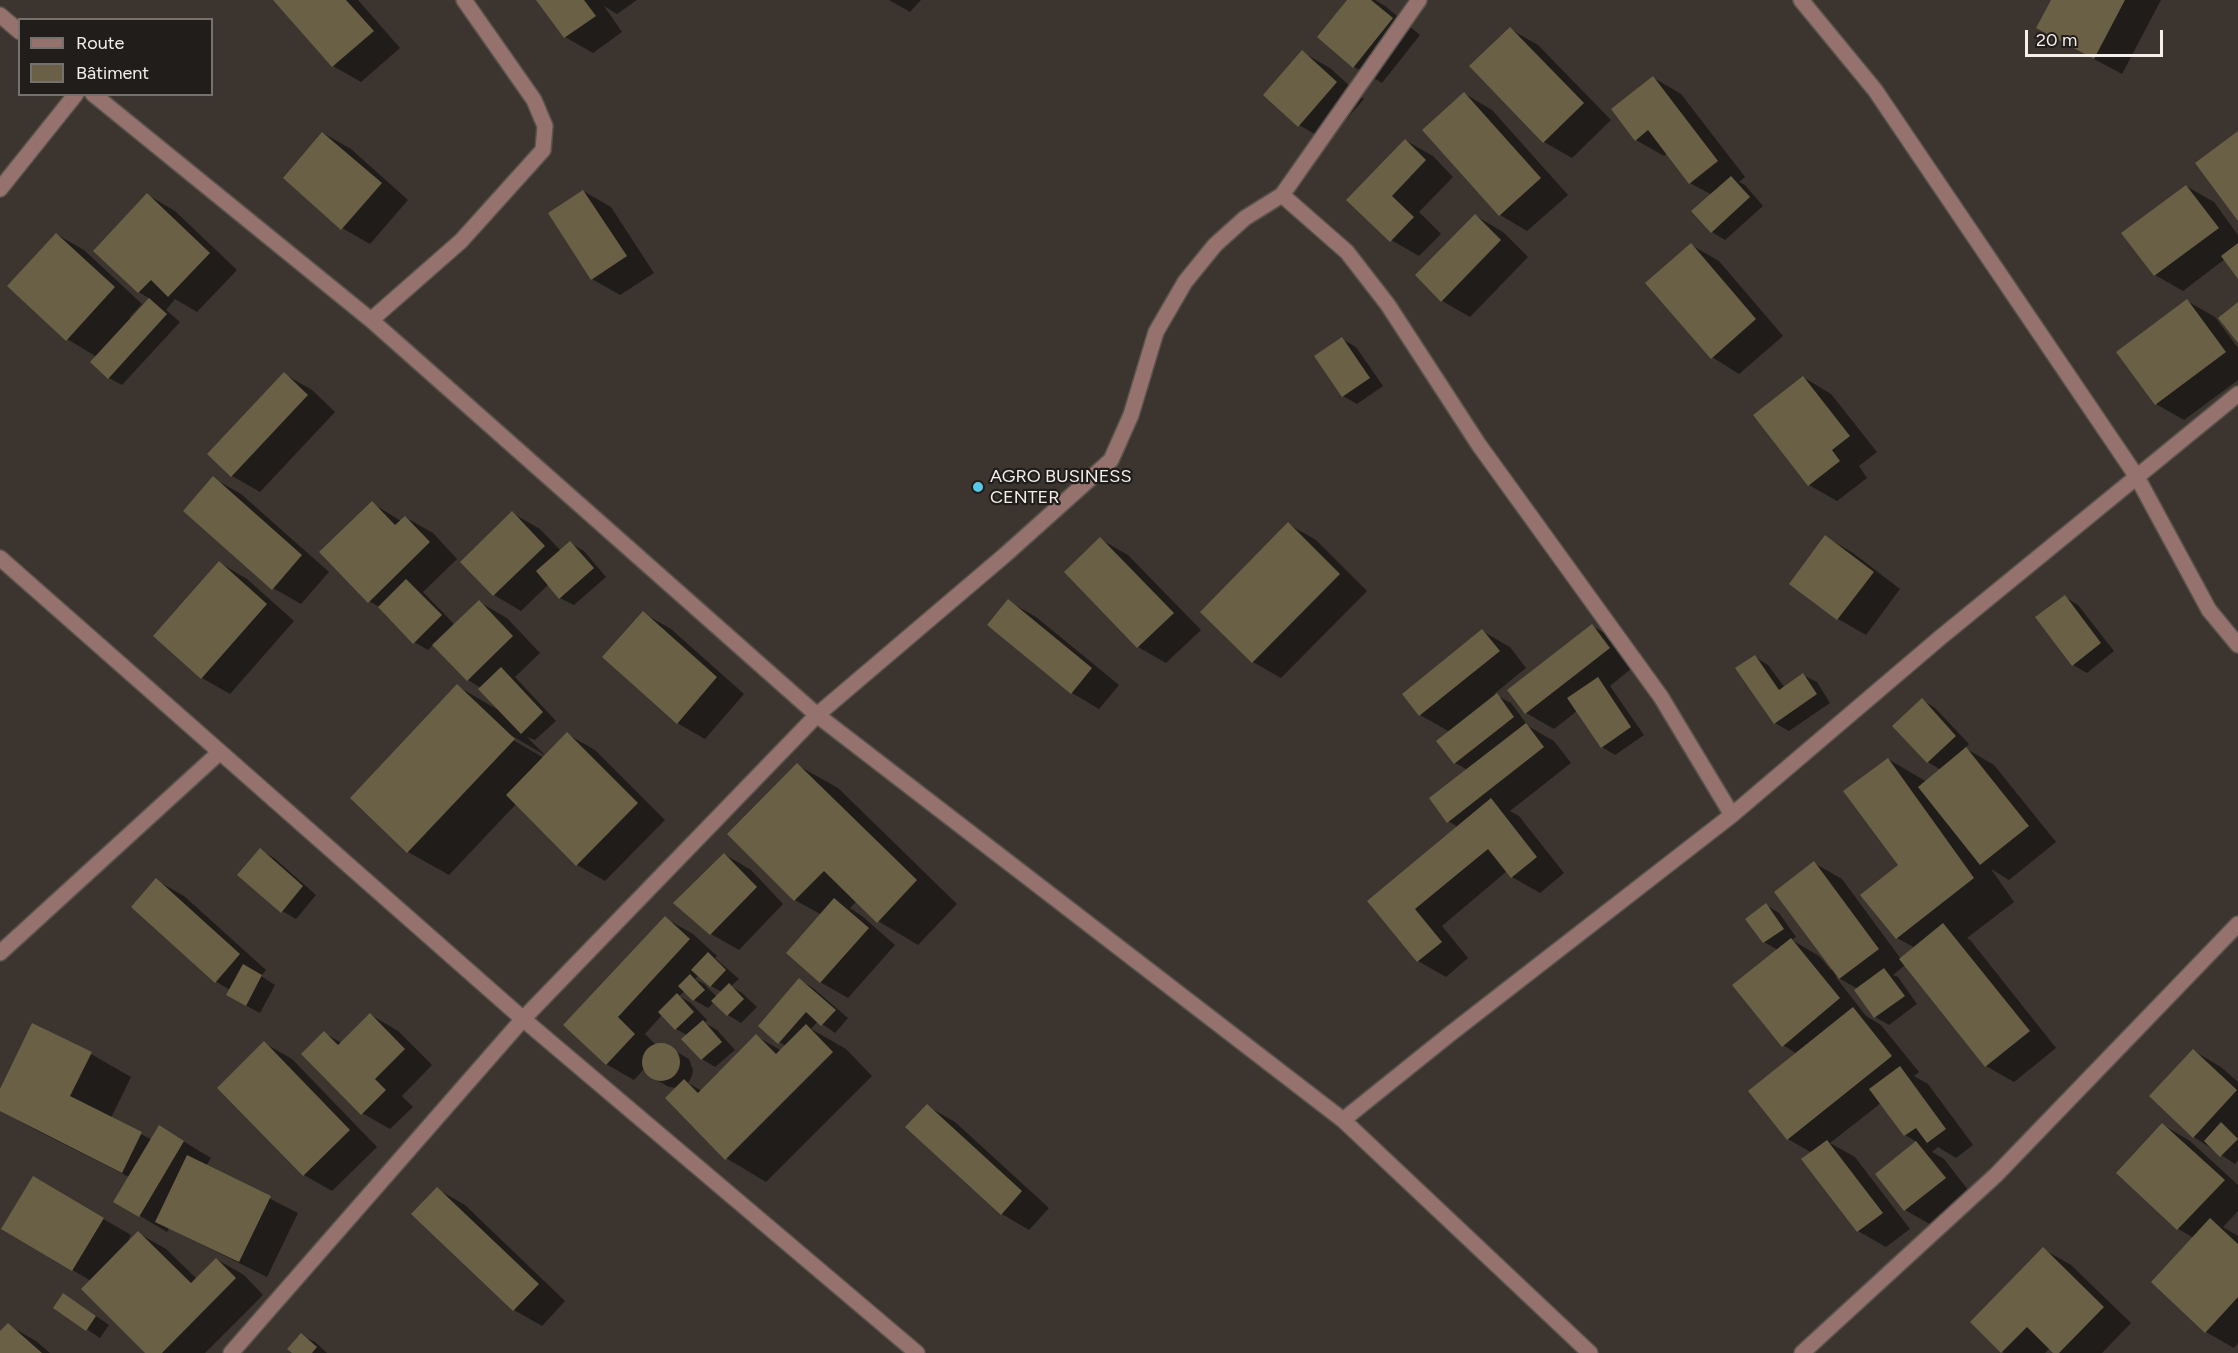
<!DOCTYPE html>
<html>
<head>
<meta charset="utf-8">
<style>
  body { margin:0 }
  #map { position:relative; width:2238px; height:1353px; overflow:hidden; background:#3c352f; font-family:Figtree,sans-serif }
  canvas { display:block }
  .legend { position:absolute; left:18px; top:18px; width:195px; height:78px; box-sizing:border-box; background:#201d1a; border:2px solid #75716e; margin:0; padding:8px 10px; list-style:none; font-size:18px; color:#f4efeb }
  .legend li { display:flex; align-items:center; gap:12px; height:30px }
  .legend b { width:30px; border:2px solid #75716e }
  .scale { position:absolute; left:2025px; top:30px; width:138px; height:27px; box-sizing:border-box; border:3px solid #f4efeb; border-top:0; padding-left:8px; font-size:18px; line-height:21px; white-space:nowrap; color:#f4efeb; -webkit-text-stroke:4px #201d1a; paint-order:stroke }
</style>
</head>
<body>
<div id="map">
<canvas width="2238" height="1353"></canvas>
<ul class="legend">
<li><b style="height:8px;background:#95726d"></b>Route</li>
<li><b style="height:16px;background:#696046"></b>Bâtiment</li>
</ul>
<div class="scale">20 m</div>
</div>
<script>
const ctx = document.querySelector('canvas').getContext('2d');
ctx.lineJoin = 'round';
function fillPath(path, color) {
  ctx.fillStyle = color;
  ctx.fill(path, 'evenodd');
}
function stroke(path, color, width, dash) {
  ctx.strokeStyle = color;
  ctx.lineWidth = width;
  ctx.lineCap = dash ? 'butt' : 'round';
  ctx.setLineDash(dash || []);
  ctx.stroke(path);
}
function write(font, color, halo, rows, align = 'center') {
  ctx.font = font + ' Figtree,sans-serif';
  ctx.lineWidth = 4.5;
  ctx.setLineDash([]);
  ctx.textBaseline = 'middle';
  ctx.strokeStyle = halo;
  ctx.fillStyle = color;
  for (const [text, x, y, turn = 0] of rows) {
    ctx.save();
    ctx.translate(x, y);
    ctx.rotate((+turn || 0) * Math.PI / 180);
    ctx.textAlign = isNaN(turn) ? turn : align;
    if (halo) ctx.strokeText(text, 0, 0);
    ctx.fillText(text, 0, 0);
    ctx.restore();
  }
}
const shadow = new Path2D(`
  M275 0H358L400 48 361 82 333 66Z
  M538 0H637L617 14 604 6 622 32 593 53 565 37Z
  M889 0H921L910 12Z
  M1347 0H1375L1385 6 1420 35 1382 83 1354 67 1319 37Z
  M2052 0H2161L2122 74 2066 44Z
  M1510 29 1538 45 1611 120 1572 158 1544 142 1471 66Z
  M1302 52 1330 68 1364 99 1327 141 1299 125Z
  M1654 78 1681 94 1745 177 1739 182 1745 185 1763 206 1725 240 1712 232V195L1690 183 1667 153 1664 156 1636 140Z
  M1465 94 1492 110 1568 195 1527 231 1500 215Z
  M323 133 351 149 408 200 370 244 342 228Z
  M1405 140 1433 156 1453 177 1419 212 1441 234 1419 256 1391 240 1348 200Z
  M2186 186 2214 202 2238 235V276L2225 259 2183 291 2155 275Z
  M583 191 611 207 654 273 620 295 592 279Z
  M148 195 175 211 237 270 197 312 175 299 166 310 180 322 122 385 109 378 97 357 67 339 56 234 84 250 142 304 130 317 132 319 150 299 139 292 95 251Z
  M1476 216 1503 232 1528 257 1470 317 1442 301 1417 275Z
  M1691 245 1719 261 1783 336 1739 374 1712 357Z
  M2187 301 2215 317 2238 348V380L2184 420 2156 404 2118 352Z
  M1342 339 1356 347 1383 386 1357 404 1343 396Z
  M284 374 312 390 335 412 260 492 232 476 209 454Z
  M1803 377 1831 394 1877 452 1859 466 1867 478 1837 501 1809 485 1755 415Z
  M213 478 241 494 329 572 301 604 273 588Z
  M372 503 401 521 405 517 433 533 457 559 423 592 455 625 479 602 507 618 540 653 515 677 556 721 535 740 527 737 546 756 509 734 508 737 544 758 567 734 595 750 665 820 605 881 577 865 517 803 449 875 408 852 352 798 457 686 500 711 481 688 468 680 433 645 428 650 414 642 381 608 369 601Z
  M512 513 540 529 561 551 570 543 584 551 606 577 574 605 560 598 549 584 521 611 494 595Z
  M1288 524 1316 540 1367 591 1281 678 1253 662 1202 612Z
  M1826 537 1853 553 1900 589 1866 635 1838 619 1791 583Z
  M1100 539 1128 555 1201 630 1166 663 1138 647 1066 572Z
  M220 563 247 579 294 621 230 694 202 678 155 636Z
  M2065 597 2078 605 2114 651 2087 673 2073 665Z
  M1008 601 1036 617 1119 685 1099 709 1072 693Z
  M643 613 671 629 744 694 705 739 677 723Z
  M1592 626 1620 642 1637 664 1610 686 1644 735 1615 755 1602 747 1577 711 1554 729 1526 713Z
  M1482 631 1510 647 1526 668 1494 694 1511 703 1528 726 1554 741 1571 763 1510 811 1519 816 1564 873 1540 893 1512 877 1507 871 1442 926 1468 958 1446 977 1418 961 1369 901 1458 827 1448 821 1468 770 1455 763 1450 732 1420 715Z
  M1755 657 1768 665 1785 688 1803 675 1817 682 1830 703 1789 731 1775 723Z
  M1922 700 1935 708 1969 744 1965 748 1994 765 2056 842 2009 880 1991 869 2014 902 1967 938 1971 941 2056 1048 2014 1082 1986 1066 1905 965 1893 975 1898 977 1917 1004 1889 1025 1875 1017 1858 989 1835 976 1866 1016 1881 1025 1919 1072 1914 1076 1928 1084 1973 1145 1956 1158 1938 1147 1932 1152 1944 1159 1972 1195 1933 1226 1905 1210 1877 1174 1917 1142 1905 1135 1881 1103 1830 1143 1855 1157 1910 1229 1886 1247 1858 1231 1803 1160 1812 1153 1788 1139 1797 1054 1783 1045 1778 950 1764 942 1766 905 1779 913 1796 937 1792 940 1819 956 1831 970 1833 969 1814 863 1842 879 1901 959 1915 948 1897 938 1900 866 1888 759 1927 782 1941 770 1928 762Z
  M797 765 838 788 957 904 918 945 878 921 857 901 850 908 862 916 895 945 848 998 820 982 822 915 795 900Z
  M260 850 274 858 316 895 296 919 282 911Z
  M724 854 751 870 783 904 739 950 711 934 675 903Z
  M156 880 184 896 266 970 261 976 275 985 260 1013 241 1003 230 990 215 981Z
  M665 918 693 934 717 956 715 958 739 979 731 986 742 993 757 1007 741 1023 728 1015 714 1002 708 1008 694 1000 685 991 679 996 691 1003 707 1020 705 1023 717 1030 735 1050 715 1067 702 1059 687 1035 676 1029 662 1015 645 1034 657 1046 665 1045 689 1059 693 1070 692 1076 688 1083 702 1091 756 1036 782 1051 786 1046 779 1042 800 980 813 988 848 1018 835 1033 818 1021 811 1029 846 1049 872 1076 766 1182 726 1158 678 1088 669 1087 655 1079 645 1068 634 1080 606 1064 565 1025ZM699 975 711 986 722 992 717 997 704 984 695 979Z
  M371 1015 398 1031 432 1065 402 1096 413 1107 390 1129 362 1113 324 1033 342 1043Z
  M264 1043 292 1059 377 1147 332 1191 304 1175Z
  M2194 1051 2221 1067 2238 1082V1160L2235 1164 2194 1137Z
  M91 1054 131 1077 111 1118 152 1140 160 1127 211 1158 206 1166 298 1213 267 1277 169 1228 167 1232 115 1201 129 1177 34 1129 0 1110V1092Z
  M927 1106 955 1122 1049 1208 1029 1230 1002 1214Z
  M2163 1125 2190 1141 2238 1185V1211L2223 1227 2238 1236V1343L2234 1348 2206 1332 2153 1282 2194 1238 2178 1229 2118 1173Z
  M33 1178 131 1235 127 1244 138 1233 166 1249 197 1279 216 1259 244 1275 263 1295 205 1353H147L91 1281 4 1229Z
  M437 1189 465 1205 565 1301 542 1326 514 1310Z
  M2043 1249 2071 1265 2131 1323 2102 1353H2055L2050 1348 2045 1353H2004L1972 1322Z
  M77 1303 109 1325 100 1338 55 1308Z
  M8 1325 36 1341 50 1353H0V1334Z
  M301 1335 315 1342 327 1353H294Z`);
const building = new Path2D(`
  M273 0H346L374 31 332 67Z
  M536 0H584L596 16 564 38Z
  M1347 0H1371L1393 18 1353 68 1317 37Z
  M2051 0H2125L2094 59 2036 28Z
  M1510 27 1584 103 1543 143 1469 66Z
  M1302 50 1337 82 1298 127 1263 95Z
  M1653 76 1718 161 1689 184 1648 130 1635 141 1611 109Z
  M1464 92 1541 178 1499 216 1422 130Z
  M2238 131V221L2195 163Z
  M322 132 382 183 341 230 283 178Z
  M1405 139 1426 160 1392 196 1414 217 1390 242 1346 200Z
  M1731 176 1750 197 1711 233 1691 211Z
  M2186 185 2219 228 2154 276 2121 233Z
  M583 190 627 256 591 280 548 213Z
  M147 193 210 253 168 297 151 280 138 293 93 251Z
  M1475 214 1501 240 1441 302 1415 275Z
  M56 233 115 287 66 341 7 286Z
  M1691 243 1756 319 1711 359 1645 283Z
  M2238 243V279L2221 256Z
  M149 298 167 314 108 379 90 362Z
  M2187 299 2226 352 2155 405 2116 352Z
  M2238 302V343L2218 318Z
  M1342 337 1370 378 1342 397 1314 356Z
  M284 372 308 395 231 477 207 454Z
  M1803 376 1850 436 1832 450 1840 461 1808 486 1753 415Z
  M213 476 302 555 272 590 183 511Z
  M372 501 395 525 405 516 430 542 368 603 319 552Z
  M512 511 545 546 493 596 460 562Z
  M1288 522 1340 574 1252 663 1200 612Z
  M1825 535 1874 572 1837 620 1789 584Z
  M1100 537 1174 613 1137 648 1064 572Z
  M570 541 594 568 559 599 536 571Z
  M219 561 267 604 201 679 153 636Z
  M406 579 442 615 413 644 378 607Z
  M2065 595 2101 643 2072 666 2035 617Z
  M1008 599 1092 668 1071 694 987 625Z
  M479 600 513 636 467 681 432 645Z
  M643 611 717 677 677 724 602 657Z
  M1592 624 1610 648 1525 714 1507 690Z
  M1482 629 1500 651 1419 716 1402 694Z
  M1755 655 1779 690 1803 673 1817 694 1774 724 1735 668Z
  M501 667 543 712 521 734 478 689Z
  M1598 677 1631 727 1601 748 1567 698Z
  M457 684 515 739 407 853 350 798Z
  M1497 693 1514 717 1454 764 1436 741Z
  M1922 698 1956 736 1927 763 1892 726Z
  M1526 723 1544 747 1447 823 1429 798Z
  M567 732 638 803 576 866 506 795Z
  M1966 747 2029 826 1980 865 1918 787Z
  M1888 758 1974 878 1896 939 1860 895 1898 865 1843 791Z
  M797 763 917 880 877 923 824 871 794 901 727 834Z
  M1491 798 1537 857 1511 878 1488 849 1415 909 1442 942 1417 962 1367 901Z
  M260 848 303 886 281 913 237 875Z
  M724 853 757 887 710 935 673 903Z
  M1814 861 1879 949 1839 979 1774 892Z
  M156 878 240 954 215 983 131 907Z
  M834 898 869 928 820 983 786 953Z
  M1766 903 1784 929 1763 943 1745 919Z
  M665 916 690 939 618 1017 635 1034 606 1065 563 1025Z
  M1943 923 2030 1031 1985 1067 1899 959Z
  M1791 938 1840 998 1782 1047 1732 985Z
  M708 952 726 970 710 987 691 970Z
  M243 964 262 975 246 1006 226 995Z
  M1884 968 1905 996 1874 1018 1854 990Z
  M690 974 705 990 693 1001 678 986Z
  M799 978 836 1010 821 1026 806 1012 778 1044 758 1026Z
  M729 983 744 999 727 1016 711 1001Z
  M677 993 694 1012 675 1030 658 1012Z
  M1853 1007 1892 1056 1787 1140 1748 1091Z
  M370 1013 405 1049 375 1079 386 1090 361 1115 301 1054 324 1031 338 1045Z
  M703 1020 722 1042 701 1060 681 1039Z
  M32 1023 92 1052 70 1096 142 1132 122 1173 0 1111V1089Z
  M806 1024 833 1052 725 1160 665 1098 684 1079 698 1093 756 1034 776 1054Z
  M264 1041 350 1130 303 1176 217 1088Z
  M642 1062a19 19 0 1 1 38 0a19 19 0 1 1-38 0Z
  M2193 1049 2237 1090 2193 1138 2149 1096Z
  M1900 1066 1946 1129 1927 1143 1916 1128 1904 1136 1869 1089Z
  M927 1104 1022 1191 1001 1215 905 1127Z
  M2221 1122 2238 1139 2220 1157 2204 1141Z
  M2162 1123 2225 1180 2177 1230 2116 1173Z
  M159 1125 184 1141 139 1217 113 1202Z
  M1827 1140 1883 1213 1857 1232 1801 1159Z
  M1916 1141 1946 1178 1904 1211 1875 1174Z
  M187 1155 271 1196 239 1262 155 1222Z
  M33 1176 104 1218 72 1271 1 1229Z
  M437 1187 539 1284 513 1311 411 1214Z
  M2210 1218 2238 1244V1297L2205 1333 2151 1282Z
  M138 1231 191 1283 216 1258 236 1278 162 1353H145L81 1289Z
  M2043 1247 2104 1307 2059 1353H2053L2027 1327 2001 1353 1970 1322Z
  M63 1293 96 1316 86 1331 53 1308Z
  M8 1323 42 1353H0V1331Z
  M301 1333 317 1347 312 1353H292L287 1349Z`);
const minor = new Path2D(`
  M1801 0 1875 90 2137 477 2209 610 2238 645
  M0 15 20 32
  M93 94 371 320 817 715 1343 1120 1590 1353
  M0 189 76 94
  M1282 195 1347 252 1388 305 1479 445 1661 697 1732 815
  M371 320 461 241 543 150 545 126 534 100 464 0
  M0 558 523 1019 917 1353
  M0 953 220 752
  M1343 1120 1450 1034 1732 815 1941 637 2238 394
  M231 1353 523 1019 817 715 1005 555 1111 460 1131 415 1156 332 1185 282 1215 245 1245 218 1282 195 1419 0
  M1802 1353 1996 1175 2238 924`);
const markers = [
  [978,487,6,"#58c9e4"]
];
const poiNames = [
  ["AGRO BUSINESS",990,477],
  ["CENTER",990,498]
];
fillPath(shadow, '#0007');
fillPath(building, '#696046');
stroke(minor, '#59534d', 18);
stroke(minor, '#95726d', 15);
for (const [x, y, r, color] of markers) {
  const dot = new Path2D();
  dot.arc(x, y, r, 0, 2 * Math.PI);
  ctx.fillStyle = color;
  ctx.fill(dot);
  stroke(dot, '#201d1a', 2);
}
write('18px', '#f4efeb', '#201d1a', poiNames, 'left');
</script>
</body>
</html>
